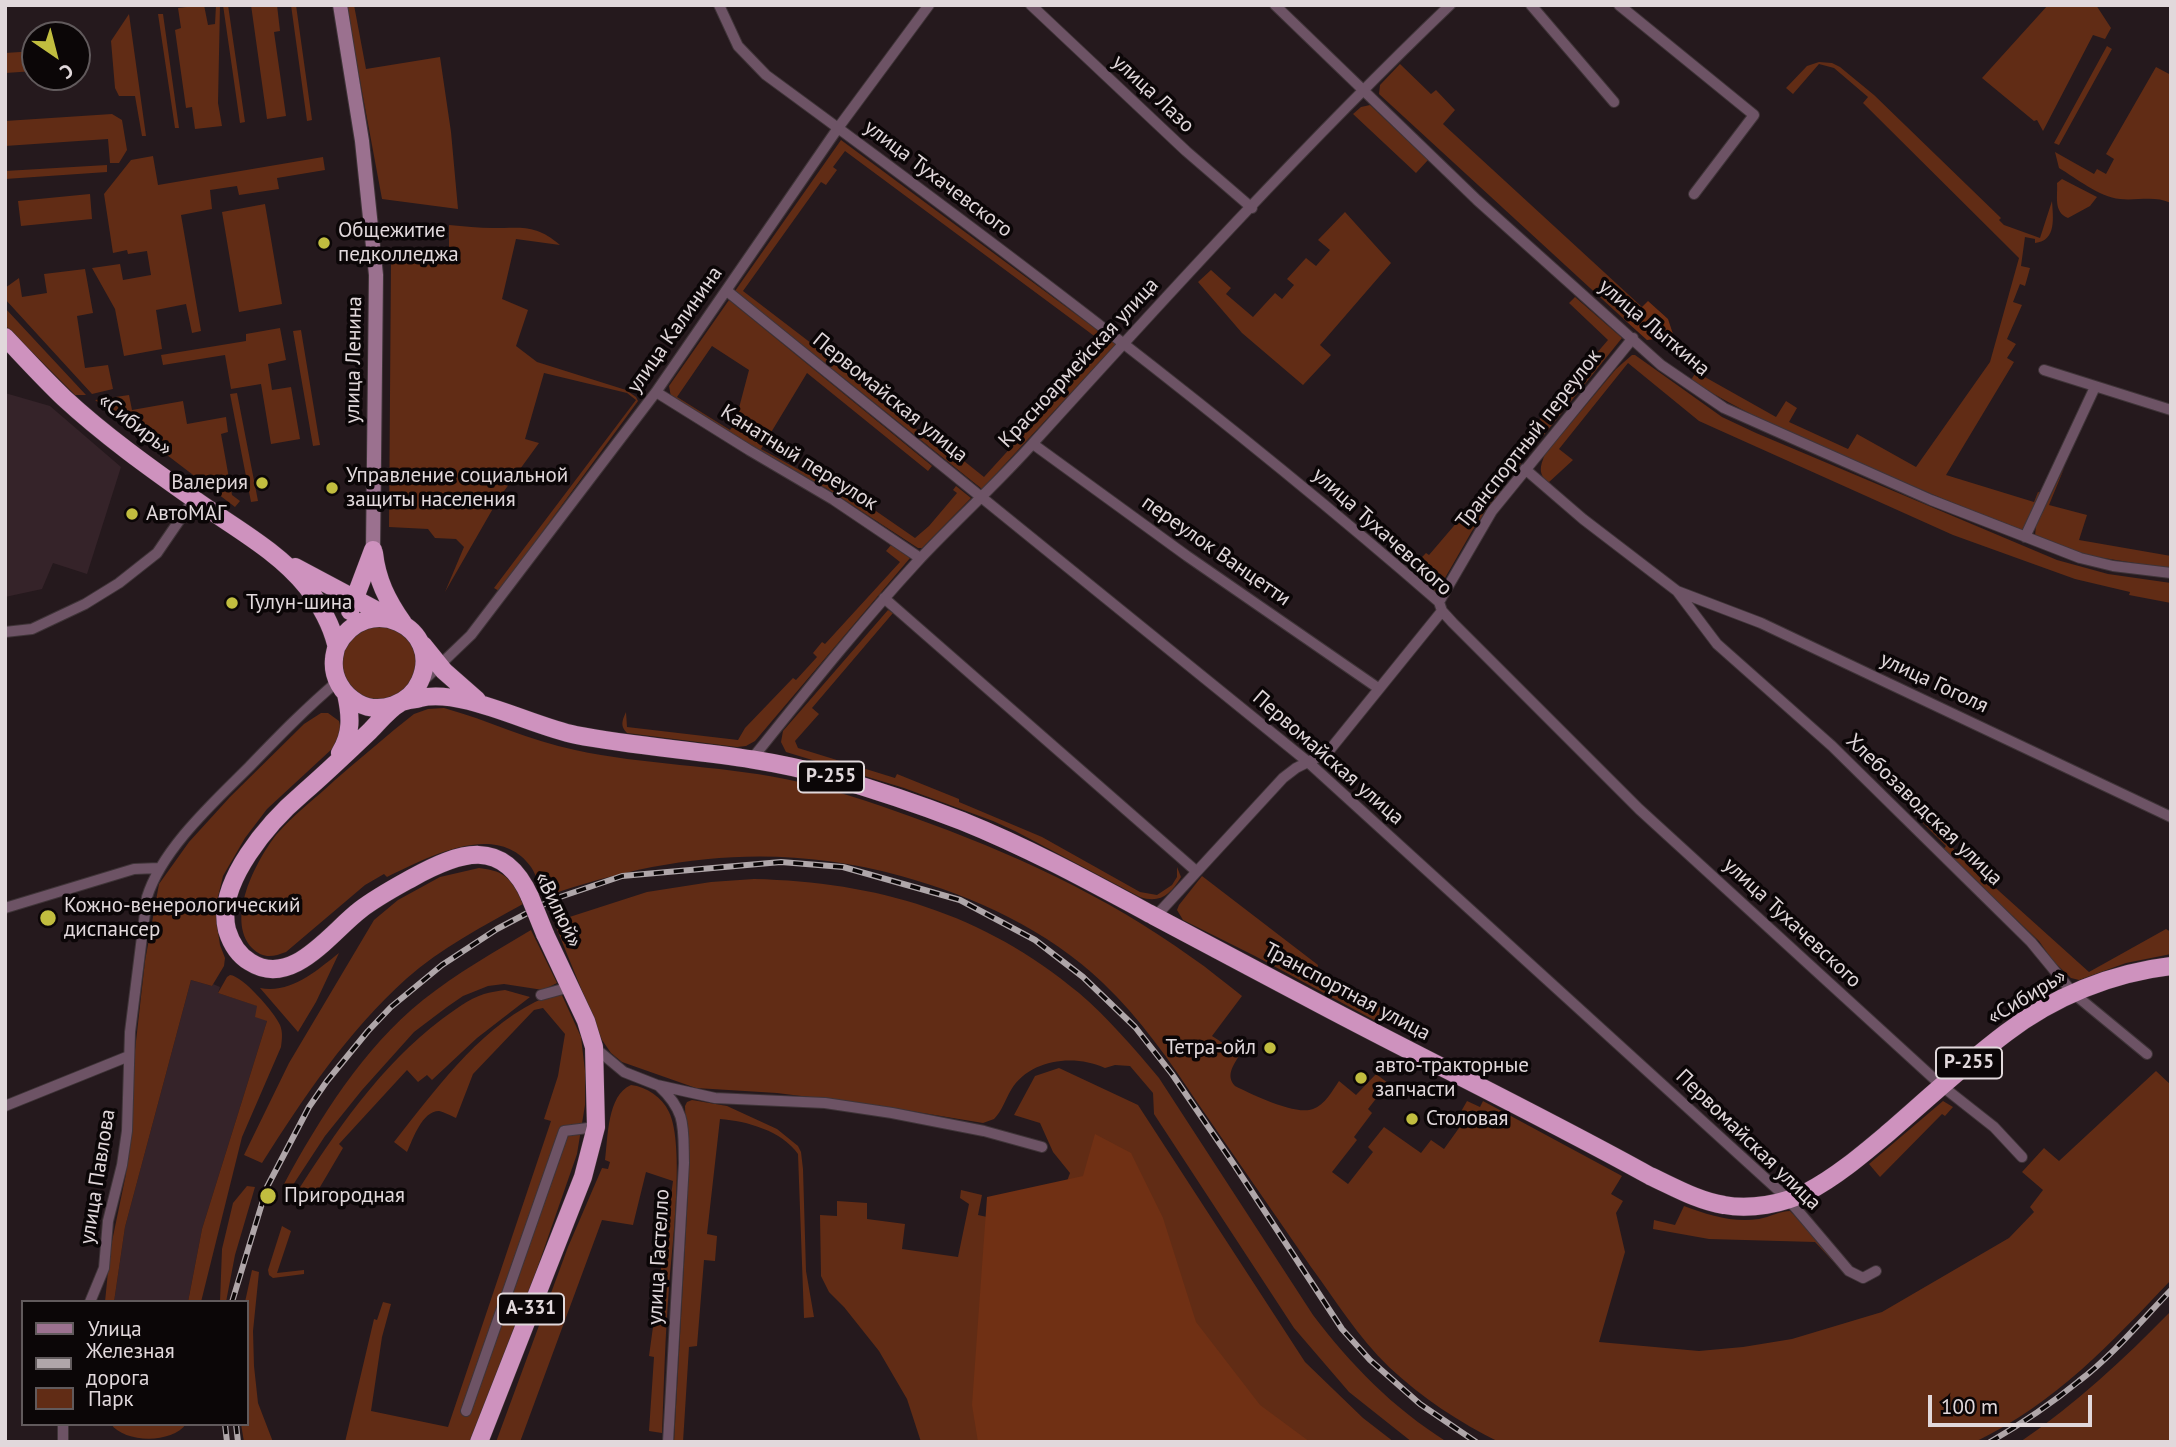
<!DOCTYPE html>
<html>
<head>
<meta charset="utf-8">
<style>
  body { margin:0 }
  #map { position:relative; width:2176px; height:1447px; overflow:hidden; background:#25191d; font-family:"PT Sans",sans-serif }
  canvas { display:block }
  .frame { position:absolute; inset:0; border:7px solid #e1d8db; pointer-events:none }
  .legend { position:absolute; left:21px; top:1300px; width:228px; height:126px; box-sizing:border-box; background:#0b0607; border:2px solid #615a5c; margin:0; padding:9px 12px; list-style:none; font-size:21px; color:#e1d8db }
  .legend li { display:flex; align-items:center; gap:14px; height:35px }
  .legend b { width:35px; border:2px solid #615a5c }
  .north { position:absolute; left:21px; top:21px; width:70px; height:70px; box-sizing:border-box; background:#0b0607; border:2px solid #615a5c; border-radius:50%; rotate:145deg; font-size:19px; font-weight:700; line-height:28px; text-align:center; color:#e1d8db }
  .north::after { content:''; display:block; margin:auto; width:24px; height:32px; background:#c1bd3f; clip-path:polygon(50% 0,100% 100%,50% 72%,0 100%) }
  .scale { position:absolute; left:1928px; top:1395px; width:164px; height:32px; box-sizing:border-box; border:4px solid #e1d8db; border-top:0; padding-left:9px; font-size:21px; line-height:24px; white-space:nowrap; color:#e1d8db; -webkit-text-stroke:5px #0b0607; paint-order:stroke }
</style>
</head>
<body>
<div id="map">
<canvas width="2176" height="1447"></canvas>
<div class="frame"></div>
<ul class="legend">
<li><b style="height:9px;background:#9b718f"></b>Улица</li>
<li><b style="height:9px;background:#afa6a9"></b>Железная дорога</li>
<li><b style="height:19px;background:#612c15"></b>Парк</li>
</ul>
<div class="north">С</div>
<div class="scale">100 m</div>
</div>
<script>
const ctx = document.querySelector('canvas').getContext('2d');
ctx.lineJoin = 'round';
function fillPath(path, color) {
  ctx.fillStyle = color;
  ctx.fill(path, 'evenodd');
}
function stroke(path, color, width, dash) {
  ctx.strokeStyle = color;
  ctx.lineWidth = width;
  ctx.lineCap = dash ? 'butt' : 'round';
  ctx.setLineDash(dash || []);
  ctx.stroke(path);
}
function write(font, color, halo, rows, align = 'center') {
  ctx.font = font + ' "PT Sans",sans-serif';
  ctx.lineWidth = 7;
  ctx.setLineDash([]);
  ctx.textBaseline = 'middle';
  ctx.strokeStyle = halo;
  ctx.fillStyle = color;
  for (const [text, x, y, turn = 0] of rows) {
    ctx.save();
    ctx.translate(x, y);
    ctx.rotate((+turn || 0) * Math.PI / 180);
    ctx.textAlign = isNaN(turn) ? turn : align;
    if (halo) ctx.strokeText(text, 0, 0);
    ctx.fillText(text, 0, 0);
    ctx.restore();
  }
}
const built = new Path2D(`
  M5 393 50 406 121 467 87 574 53 563 42 589 5 597Z
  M191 980 212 986 213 984 220 987 218 993 258 1006 267 1021 202 1229 188 1302H114L125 1227Z`);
const green = new Path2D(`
  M204 5 208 25 215 24 216 5H220L218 103 222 126 195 129 192 107 186 108 175 30 181 28 178 8Z
  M223 5H228L245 122 240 123Z
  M251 5H277L280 31 274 32 286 116 267 119Z
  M291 5H296L312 120 307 121Z
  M346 5H354L366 69 440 57 451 132 458 209 382 199Z
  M2048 5H2096L2111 28 2105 39 2093 35 2043 131 2037 120 2034 121 1982 78Z
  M129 14 146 136H142L135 96H119L115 88 111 41Z
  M158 14H163L179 128H175Z
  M2107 46 2112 49 2059 145 2054 143Z
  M35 51V71L5 73V53Z
  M1819 62 1832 63 1840 67 1874 95 2001 218 1999 220 2004 225 2040 238 2052 201C2053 217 2057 241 2035 243V239L2025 237 2021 266 2030 268 2025 286 2020 284 2013 302 2022 305 2007 339 2016 344 2007 358 2014 362 1946 475 2034 502 2038 492 2043 493 2024 532C1962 507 1901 481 1840 455 1788 432 1739 411 1691 380L1696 372 1776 417 1786 401 1797 408 1789 422 1848 449 1857 434 1916 467 1990 362 2019 258 1863 103 1868 97 1834 68 1819 64 1793 94 1786 88 1807 66Z
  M1400 64 1431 94 1436 90 1455 110 1443 124 1642 307 1627 322 1379 94 1380 85Z
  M2156 67 2171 75V203C2154 195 2137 201 2120 199 2099 197 2076 178 2059 168L2055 152 2094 174 2097 169 2106 174 2114 159 2106 154Z
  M1370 105 1428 160 1416 173 1353 114 1361 107Z
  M112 114 122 120 127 150 119 163H110L108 139 5 146V121Z
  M841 140 1116 344 982 489 735 291ZM845 151 1105 344 984 477 954 453 950 458 854 376 743 291 821 182 826 185 837 170 833 167Z
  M153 156 158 185 323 157 325 170 277 178 279 189 239 195 237 186 210 190 212 209 181 215 201 331 192 333 186 304 156 310 162 349 124 356 115 309 92 268 120 264 123 280 151 275 147 251 128 254 127 250 113 253 104 194 131 160Z
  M107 165V172L5 179V171Z
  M2062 179 2097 197 2090 206 2068 218C2053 212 2058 196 2057 183Z
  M90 194 92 219 21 226 18 201Z
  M265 204 282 304 239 312 222 212Z
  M1345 212 1391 263 1320 345 1331 355 1303 385 1242 333 1198 282 1211 270 1231 288 1226 294 1253 317 1275 293 1282 299 1294 285 1287 279 1306 258 1316 266 1330 250 1318 240Z
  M449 225C464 226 479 228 493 228 522 228 536 224 560 245L516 239 502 299 528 310 516 346 537 362 626 390 636 397 638 401 499 591 494 588 636 400 627 393 544 373 525 439 539 443 499 498 445 592 464 547 456 539 435 538 428 529 389 527 391 262 449 263Z
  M85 269 93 313 77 316 85 368 108 365 113 389 92 394 5 299V288L19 278 22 297 47 293 44 274Z
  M1575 297 1622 338 1510 477 1472 531 1437 592 1435 593 1408 567 1410 564 1417 562 1426 553 1429 555 1518 451 1515 448 1608 340 1569 303Z
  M729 300 932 466 928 471 807 373 761 449 805 473 832 484 834 482 915 538 929 526 957 493 953 490 956 486 971 498 922 548H918L826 488 810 481 671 397 669 386ZM712 346 749 370 735 423 730 430 677 397Z
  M5 308 86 395H75L5 325Z
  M280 328 286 360 268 364 272 390 291 387 300 439 271 444 261 384 231 389 225 355 163 365 161 355 246 341V334Z
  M301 330 320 445 313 446 293 331Z
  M1632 355H1635L1722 417 1756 433 2057 560 2108 574 2171 583V603L2129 595 2130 592 2075 579 1953 535 1719 430 1699 421 1628 363 1559 449 1573 460 1548 483C1538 473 1540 467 1545 454L1616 369Z
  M237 393 258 501 251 502 230 394Z
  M129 395 132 410 183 401 187 424 226 417 228 432 221 434 232 495 240 501 235 507 95 400Z
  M2065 466 2049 505 2087 515 2079 540 2171 556V569L2079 554 2035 536 2036 525Z
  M891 545 910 558 755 741 746 746 737 747 627 733C620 726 622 721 626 712L627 727 738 740 745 728 793 678 796 680 817 657 813 653 822 642 825 644 900 562 886 551Z
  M888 610 893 613 812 708 819 714 795 741 798 748 895 778 897 774 959 799V802L1042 837 1140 892 1157 895 1172 885 1177 877V867L1181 877C1171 894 1160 904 1140 897L1015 831 993 821 904 788 786 752 781 742 783 731Z
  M342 663a37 37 0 1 1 74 0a37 37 0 1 1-74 0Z
  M444 708C488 720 530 741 575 750 644 765 716 765 785 779 829 788 871 802 912 817 1010 852 1107 896 1191 957 1209 969 1225 983 1242 996L1212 1036 1240 1054C1234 1065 1225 1075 1235 1086 1251 1094 1296 1116 1313 1109 1325 1105 1332 1091 1339 1081L1356 1095 1376 1074 1388 1083 1368 1109 1372 1113 1354 1137 1357 1140 1332 1172 1348 1184 1373 1152 1368 1147 1384 1127 1421 1153 1431 1140 1444 1149 1459 1128 1454 1124 1467 1101 1480 1107 1483 1101 1622 1176 1611 1194 1623 1201 1616 1213 1625 1252 1599 1342 1699 1351 1743 1347 1792 1339 1882 1312 2009 1238 2034 1212 2030 1207 2043 1190 2022 1172 2044 1148 2059 1161 2156 1071 2171 1085V1280C2109 1345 2057 1402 1975 1442H1499C1460 1423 1421 1397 1389 1367 1358 1337 1336 1301 1311 1267 1273 1212 1235 1157 1197 1102 1169 1060 1140 1018 1103 983 1048 930 974 896 901 876 777 842 664 855 544 897 540 888 537 876 531 867 497 819 426 858 387 877L384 874 365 885 286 952C273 957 263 959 252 948 225 919 256 861 276 835 293 815 316 798 335 780 361 758 387 735 414 714L428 709Z
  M321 713H328L339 721 341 730 333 748 267 809 245 838 223 876 216 905V919L220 945 225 958 224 966 212 986 191 980 125 1227 114 1302H105L110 1251 126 1174 133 1068 145 961 159 884 189 842 230 797 304 724Z
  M1927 818 1959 855 2089 972 2166 929 2171 932V954L2126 963 2079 980 2071 978 2053 961 2039 941 1943 850 1946 846 1922 822Z
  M479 868C507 871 512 880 523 904 483 926 441 948 406 979 348 1031 304 1097 262 1163L244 1155 289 1063 374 920 398 900 440 877Z
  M1202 876 1318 965 1317 970 1340 980 1339 984 1348 990 1352 987 1382 1009 1381 1011 1384 1013 1381 1018 1374 1020 1255 956 1183 920 1177 910 1179 905Z
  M754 879C877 882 983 913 1079 993 1108 1018 1134 1048 1159 1078L1313 1315C1352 1366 1392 1407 1447 1442H1412L1349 1392 1294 1328 1154 1114 1153 1093 1130 1066 1115 1065 1105 1068C1074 1054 1030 1059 1011 1090 1005 1100 1002 1111 994 1119L983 1123 881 1106 777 1093 696 1088 622 1062 611 1053 602 1040 554 922 647 892 711 882Z
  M531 930 557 983 543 990 504 984 488 986 463 996 447 1007 414 1032 362 1090 325 1136 291 1188 284 1184C320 1118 363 1048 423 1000 457 973 494 952 531 930Z
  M339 953 316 1002 298 1032 260 988C291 994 316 971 339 953Z
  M230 975C243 976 275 1013 280 1025 283 1032 282 1040 281 1047L242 1137 201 1302H188L202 1229 267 1021 255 1017 257 1006 218 993 227 977Z
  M505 990 530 997 477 1038 432 1080 427 1075 418 1082 407 1070 339 1144 343 1148 310 1204 294 1197C335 1132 380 1066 442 1019 455 1010 468 999 484 994 490 992 498 991 505 990Z
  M561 993 581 1037 585 1071V1105L577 1154 522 1312 472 1442H345L374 1319 377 1320 383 1302 391 1304 382 1337 371 1411 448 1427 551 1121 544 1119 558 1076 565 1034 543 1008 534 1010 473 1074 456 1118C452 1116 444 1112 439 1111 422 1111 413 1139 407 1152L394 1142C434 1092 476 1032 535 1002 543 998 553 996 561 993Z
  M1059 1068 1138 1105 1305 1362 1363 1418 1394 1442H921L907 1399 879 1351 844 1307 829 1292 821 1276 820 1215 837 1216V1201L867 1203V1219L905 1224 902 1249 958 1257 969 1204 960 1198 961 1190 982 1195 978 1215 1005 1221 1057 1209 1070 1173 1053 1152 1040 1123 1014 1115 1035 1076Z
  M631 1085C647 1087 662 1097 669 1112 685 1145 672 1248 669 1288 665 1336 664 1385 662 1433L649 1431 654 1357 649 1356 673 1181 646 1172 633 1225 602 1220 520 1442H496L568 1247 602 1168 608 1169 610 1162 605 1160C608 1138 607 1095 631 1085Z
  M692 1100 727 1106 777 1129 798 1146 801 1152 803 1169 806 1271 814 1317 804 1318 798 1154C782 1131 747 1121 720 1119L707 1234 717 1236 715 1261 704 1260 697 1346 689 1347 683 1442H674L688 1193 685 1106 687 1102Z
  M1943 1101 1953 1107 1945 1116 1942 1114 1880 1177 1869 1164Z
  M247 1186 255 1187 235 1255 226 1302H220L222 1249 233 1203Z
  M1684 1206C1708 1215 1733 1223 1759 1219 1770 1217 1780 1211 1790 1211L1843 1268 1844 1273 1815 1242 1709 1239 1653 1229 1654 1220 1675 1225Z
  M282 1226 291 1231 277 1273 304 1270V1274L273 1278 269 1275 268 1270Z
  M252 1270 259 1272 253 1331 254 1366 258 1403 273 1442H244L241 1424H247L245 1302Z
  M2171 1311V1442H2020C2076 1404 2124 1359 2171 1311Z
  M111 1424H186C172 1444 124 1443 111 1424Z`);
const forest = new Path2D(`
  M1648 301 1668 319 1674 337 1647 340 1627 322Z
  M1095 1134 1131 1153 1163 1218 1196 1322 1260 1405 1310 1442H978L972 1405 987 1197 1083 1176Z`);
const minor = new Path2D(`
  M719 5 738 46 766 75C995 243 1224 415 1439 602L1442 611 1453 623 1639 809 1942 1086 1994 1127 2022 1157
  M1031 5 1186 151 1252 208
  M1275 5 1477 200 1661 365 1724 408 1931 500 2080 558 2113 566 2171 573
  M1531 5 1614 102
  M1619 5 1754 115 1694 194
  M727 291 1308 762 1788 1199 1849 1271 1863 1278 1876 1271
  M2044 370 2171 410
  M656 392 749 450 834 500 920 558
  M1033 444 1187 556 1378 688
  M1525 469 1583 519 1677 591 1761 623 2171 817
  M2025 537 2095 387
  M1677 591 1717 644 1832 746 2031 942 2073 993 2147 1054
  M884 598 1196 871
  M1439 602 1492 511 1633 338
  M5 632 32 629 85 604 119 583 157 553 194 499
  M421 683 471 635 656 392 838 128 929 5
  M751 760C805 693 859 625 917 562 955 521 998 483 1035 441 1170 292 1305 144 1450 5
  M5 908 134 869 159 868
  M1155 917 1283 778 1296 768 1328 752 1442 611
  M541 995 570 987
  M594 1047 624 1072 657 1085 715 1098 825 1103 892 1113 984 1131 1042 1147
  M659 1086C687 1112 683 1128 684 1163L668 1442
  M5 1106 129 1056
  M90 1302 104 1268 108 1221 122 1165 127 1131 130 1032 147 897C162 849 214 802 249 767 278 737 306 708 338 681
  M466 1411 564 1131 596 1127
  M63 1424V1442`);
const secondary = new Path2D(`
  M340 5 362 141 376 275 373 550`);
const trunk = new Path2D(`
  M5 337C24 357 44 379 64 398 104 435 150 468 194 499 233 527 277 550 307 587 319 603 331 624 336 644 337 648 334 654 334 659 332 677 342 694 358 703 380 715 410 704 420 681 444 627 366 590 337 646
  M374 553C377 580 387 600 403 623
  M295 567 387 616
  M350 611 373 550
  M423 645 444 671 477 700
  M340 753C352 734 351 716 346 694
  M530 897C503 836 459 852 412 878 394 888 377 897 360 910 331 932 292 989 250 962 238 955 231 943 227 930 215 883 270 821 303 793 326 773 348 752 370 731 379 722 389 709 400 703 406 700 413 700 420 698 463 688 531 726 576 735 659 751 746 752 828 776 873 789 918 804 962 821 1029 848 1091 882 1154 916 1208 945 1262 973 1316 1002 1427 1061 1540 1115 1650 1176 1674 1187 1698 1201 1724 1205 1750 1210 1783 1204 1807 1192 1836 1177 1863 1154 1888 1133 1927 1099 1965 1064 2006 1033 2053 997 2111 973 2171 966
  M479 1442 583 1177 596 1127 594 1047 586 1021 545 934`);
const rail = new Path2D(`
  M232 1302 267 1187 309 1107 327 1081 368 1031 391 1007 442 965 497 929 554 899 622 876 781 862 843 867 960 900 1035 940 1083 977 1135 1027 1172 1074 1233 1163 1342 1329 1370 1360 1420 1404 1476 1442
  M225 1424 227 1442
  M236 1424 238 1442
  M1990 1442C2021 1424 2051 1404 2079 1381 2113 1355 2141 1321 2171 1290`);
const trunkBridge = new Path2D(`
  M530 897 545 934`);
const markers = [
  [324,243,7,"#c1bd3f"],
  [262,483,7,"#c1bd3f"],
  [332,488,7,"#c1bd3f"],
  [132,514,7,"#c1bd3f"],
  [232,603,7,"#c1bd3f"],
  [48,918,9,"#c1bd3f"],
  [1270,1048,7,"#c1bd3f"],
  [1361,1078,7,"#c1bd3f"],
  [1412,1119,7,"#c1bd3f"],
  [268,1196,9,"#c1bd3f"]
];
const shields = [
  [831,777,66],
  [1969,1063,66],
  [531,1309,66]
];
const shieldNames = [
  ["Р-255",831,777],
  ["Р-255",1969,1063],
  ["А-331",531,1309]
];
const streetNames = [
  ["улица Лазо",1153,94,43],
  ["улица Тухачевского",938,179,37],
  ["улица Лыткина",1654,328,40],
  ["улица Калинина",675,330,-55],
  ["улица Ленина",354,360,-89],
  ["Красноармейская улица",1079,363,-47],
  ["Первомайская улица",890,398,39],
  ["«Сибирь»",135,425,38],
  ["Транспортный переулок",1529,439,-52],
  ["Канатный переулок",799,458,32],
  ["улица Тухачевского",1382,532,42],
  ["переулок Ванцетти",1216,551,35],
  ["улица Гоголя",1934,683,25],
  ["Первомайская улица",1328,758,41],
  ["Хлебозаводская улица",1924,810,44],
  ["«Вилюй»",558,910,64],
  ["улица Тухачевского",1792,923,43],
  ["Транспортная улица",1347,992,28],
  ["«Сибирь»",2027,997,-31],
  ["Первомайская улица",1748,1140,44],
  ["улица Павлова",98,1177,-81],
  ["улица Гастелло",659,1257,-87]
];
const poiNames = [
  ["Общежитие",338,231],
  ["педколледжа",338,255],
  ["Управление социальной",346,476],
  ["защиты населения",346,500],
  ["Валерия",248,483,"right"],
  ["АвтоМАГ",146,514],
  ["Тулун-шина",246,603],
  ["Кожно-венерологический",64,906],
  ["диспансер",64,930],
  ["Тетра-ойл",1256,1048,"right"],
  ["авто-тракторные",1375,1066],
  ["запчасти",1375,1090],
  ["Столовая",1426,1119],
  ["Пригородная",284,1196]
];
fillPath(built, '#352329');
fillPath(green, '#612c15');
fillPath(forest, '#703014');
stroke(minor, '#3f3438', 12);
stroke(secondary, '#3f3438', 16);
stroke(trunk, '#3f3438', 19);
stroke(minor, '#6d5365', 10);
stroke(secondary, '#9b718f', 14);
stroke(trunk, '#ce92be', 18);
stroke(rail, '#afa6a9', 6);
stroke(rail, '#0b0607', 3.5, [10]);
stroke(trunkBridge, '#3f3438', 19, []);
stroke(trunkBridge, '#ce92be', 18);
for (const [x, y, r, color] of markers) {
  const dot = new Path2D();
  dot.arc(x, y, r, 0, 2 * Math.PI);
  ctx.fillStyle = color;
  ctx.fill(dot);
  stroke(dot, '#0b0607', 2.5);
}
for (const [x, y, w] of shields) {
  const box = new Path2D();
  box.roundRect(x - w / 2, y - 15.5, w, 31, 5);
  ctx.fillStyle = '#0b0607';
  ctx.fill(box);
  stroke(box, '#e1d8db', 2);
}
write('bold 19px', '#e1d8db', null, shieldNames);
write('21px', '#e1d8db', '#0b0607', streetNames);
write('21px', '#e1d8db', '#0b0607', poiNames, 'left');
</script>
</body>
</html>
